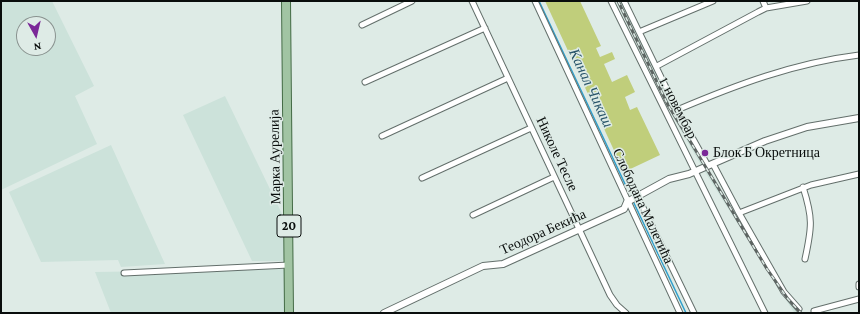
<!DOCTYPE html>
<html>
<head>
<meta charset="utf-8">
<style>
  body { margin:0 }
  #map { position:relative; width:860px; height:314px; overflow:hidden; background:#deebe6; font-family:"Crimson Pro",serif }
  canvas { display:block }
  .frame { position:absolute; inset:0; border:2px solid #090d0c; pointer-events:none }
  .north { position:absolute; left:16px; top:16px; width:40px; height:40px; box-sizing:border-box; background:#deebe6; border:1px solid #89928f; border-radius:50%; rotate:172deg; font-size:11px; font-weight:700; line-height:16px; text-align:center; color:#090d0c }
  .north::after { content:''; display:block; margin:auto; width:14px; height:18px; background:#7b2898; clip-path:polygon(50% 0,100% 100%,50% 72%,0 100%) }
</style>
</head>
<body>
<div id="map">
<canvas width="860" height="314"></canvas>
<div class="frame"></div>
<div class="north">N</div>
</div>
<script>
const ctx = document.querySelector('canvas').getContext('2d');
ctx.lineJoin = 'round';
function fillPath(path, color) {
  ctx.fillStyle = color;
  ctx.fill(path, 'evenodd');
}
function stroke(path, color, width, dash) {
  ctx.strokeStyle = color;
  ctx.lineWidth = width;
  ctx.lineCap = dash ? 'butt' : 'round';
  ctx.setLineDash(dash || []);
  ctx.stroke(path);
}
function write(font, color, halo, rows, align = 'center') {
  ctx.font = font + ' "Crimson Pro",serif';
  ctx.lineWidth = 3;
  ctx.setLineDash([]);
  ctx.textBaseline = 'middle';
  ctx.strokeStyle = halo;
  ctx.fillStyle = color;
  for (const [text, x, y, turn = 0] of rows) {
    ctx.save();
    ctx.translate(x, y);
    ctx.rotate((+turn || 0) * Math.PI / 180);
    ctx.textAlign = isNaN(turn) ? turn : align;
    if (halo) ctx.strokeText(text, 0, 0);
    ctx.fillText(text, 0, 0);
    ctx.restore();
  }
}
const built = new Path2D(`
  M1 1H52L94 86 75 96 97 144 1 190ZM24 24H48V48H24Z
  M616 1H621L679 120 704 162 752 240 795 306 803 313H795L793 311 705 172 668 108Z
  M225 96 283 216 286 258 282 261H252L183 115Z
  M111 145 165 264 121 267 118 260 41 262 9 192Z
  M285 269 284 313H111L95 272Z`);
const green = new Path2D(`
  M545 1H580L601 46 596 48 600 57 612 52 615 59 604 64 612 82 627 75 635 92 625 97 630 110 637 107 660 155 624 172Z`);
const stream = new Path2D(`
  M539 1 625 184
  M633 201 686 313`);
const minor = new Path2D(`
  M472 1 610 295 617 305 626 313
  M535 1 680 313
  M611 1 765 313
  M624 1 677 110 708 166
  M763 1 766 8
  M362 25 412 1
  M639 32 713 1
  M657 66 758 12 766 8 807 1
  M365 82 485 28
  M677 110C736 85 794 63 859 55
  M382 136 508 78
  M713 164 739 213 784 292 799 309
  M422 178 531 128
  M803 187C813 218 812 227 805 259
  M637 195 694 313
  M739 213 811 185 859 174
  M473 215 554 177
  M124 273 289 265
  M859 284V287
  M814 311 859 299`);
const tertiary = new Path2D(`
  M384 313 483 266 503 264 624 209 627 202 669 179 689 174 765 141 807 127 859 118`);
const primary = new Path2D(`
  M286 1 289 313`);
const rail = new Path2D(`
  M618 1 668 105 690 141 767 269 788 299 801 313`);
const markers = [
  [705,153,4,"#7b2898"]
];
const shields = [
  [289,226,24]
];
const shieldNames = [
  ["20",289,226]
];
const streetNames = [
  ["1. новембар",678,108,63],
  ["Николе Тесле",557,154,65],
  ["Марка Аурелија",275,157,-91],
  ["Слободана Малетића",643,206,65],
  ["Теодора Бекића",543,232,-24]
];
const poiNames = [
  ["Блок Б Окретница",713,153]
];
const waterNames = [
  ["Канал Чикаш",591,88,65]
];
fillPath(built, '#cce2da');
fillPath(green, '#c0ce7b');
stroke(stream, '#2f9fcd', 1.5);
stroke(minor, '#636f6b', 7);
stroke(tertiary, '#636f6b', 8);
stroke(primary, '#446b46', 10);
stroke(minor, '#fff', 5);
stroke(tertiary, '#fff', 6);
stroke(primary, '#a1c4a3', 8);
stroke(rail, '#5e6563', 3);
stroke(rail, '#deebe6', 1.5, [4.5]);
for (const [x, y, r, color] of markers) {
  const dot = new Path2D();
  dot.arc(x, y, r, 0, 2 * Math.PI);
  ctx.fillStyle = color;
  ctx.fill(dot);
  stroke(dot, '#deebe6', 1.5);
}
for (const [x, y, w] of shields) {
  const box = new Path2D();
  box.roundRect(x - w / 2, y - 11, w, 22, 3);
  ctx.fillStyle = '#deebe6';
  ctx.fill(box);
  stroke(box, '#090d0c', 1);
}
write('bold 13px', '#090d0c', null, shieldNames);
write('14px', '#090d0c', '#deebe6', streetNames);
write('14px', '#090d0c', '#deebe6', poiNames, 'left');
write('italic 15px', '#285469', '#deebe6', waterNames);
</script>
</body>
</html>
